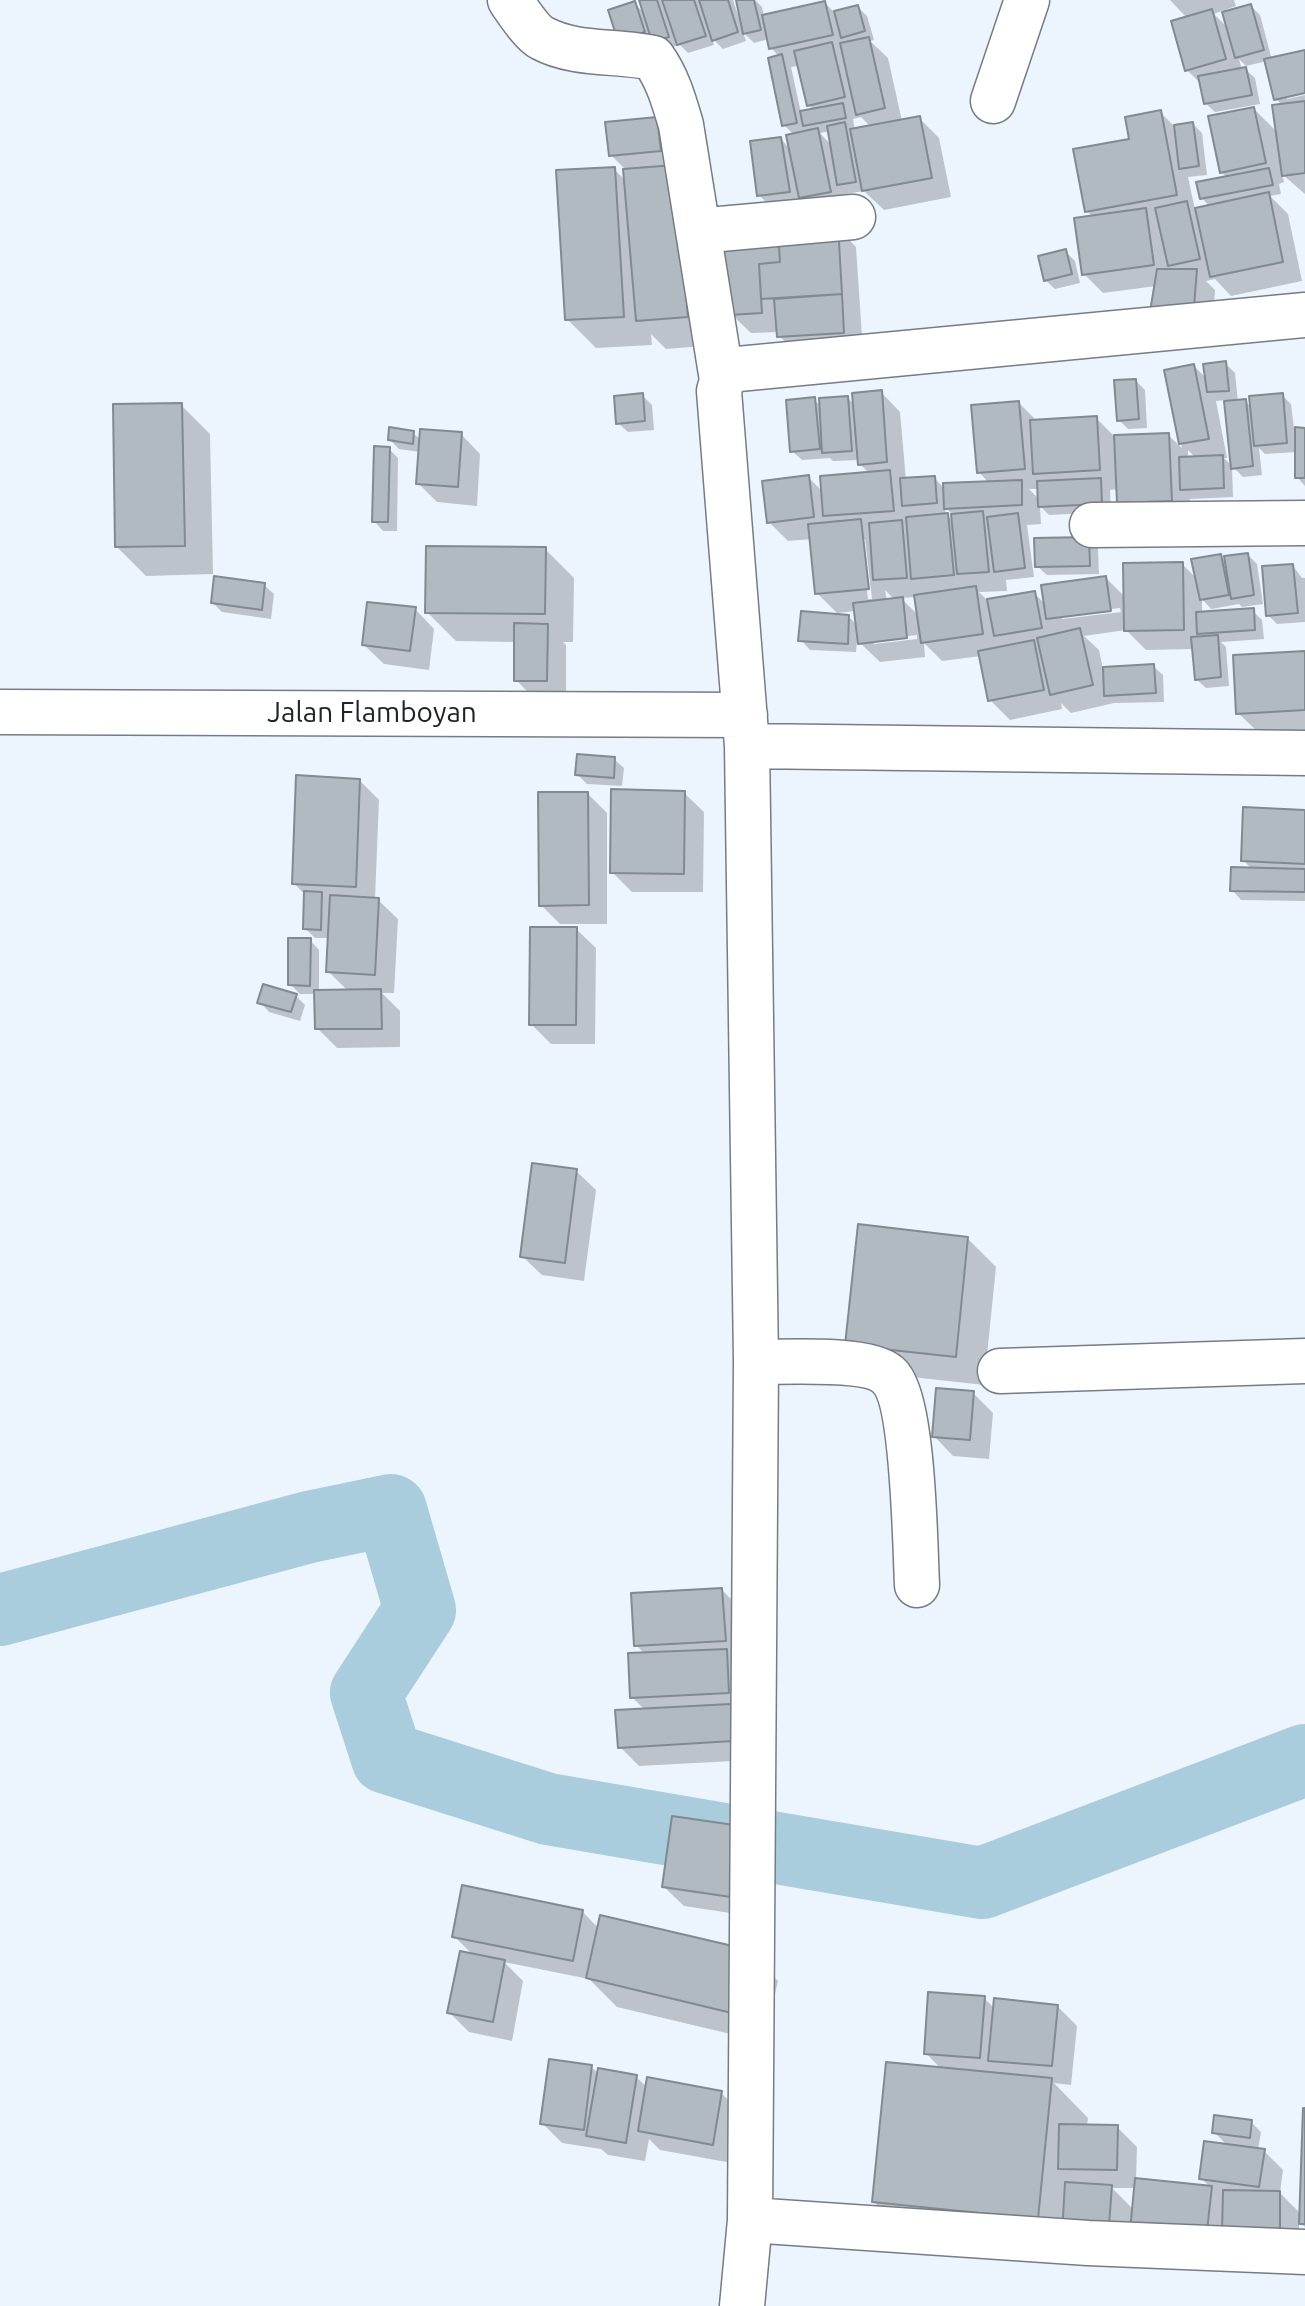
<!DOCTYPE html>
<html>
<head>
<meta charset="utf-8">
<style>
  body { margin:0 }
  canvas { display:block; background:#ecf4fd }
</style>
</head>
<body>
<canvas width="1305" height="2306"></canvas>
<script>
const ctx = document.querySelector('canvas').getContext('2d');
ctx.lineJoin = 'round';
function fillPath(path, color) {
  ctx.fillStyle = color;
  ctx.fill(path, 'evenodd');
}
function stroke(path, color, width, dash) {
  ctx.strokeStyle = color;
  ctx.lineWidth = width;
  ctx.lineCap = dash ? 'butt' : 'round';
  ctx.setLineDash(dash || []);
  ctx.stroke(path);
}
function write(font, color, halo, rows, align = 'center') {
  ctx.font = font + ' Ubuntu,sans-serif';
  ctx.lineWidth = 6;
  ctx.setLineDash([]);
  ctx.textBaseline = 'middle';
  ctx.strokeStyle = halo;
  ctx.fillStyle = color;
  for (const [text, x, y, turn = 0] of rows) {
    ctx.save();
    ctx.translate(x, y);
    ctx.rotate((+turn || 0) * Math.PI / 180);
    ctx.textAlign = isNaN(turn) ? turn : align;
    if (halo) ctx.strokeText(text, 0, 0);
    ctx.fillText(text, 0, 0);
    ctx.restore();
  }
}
const shadow = new Path2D(`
  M641 0H661L665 5 664 0H733L739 18 741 17V0H755L762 7 764 16 825 3 835 13 858 7 867 16 874 40 870 41 888 58 902 121 919 118 939 138 951 197 884 210 864 191 846 194 847 200 837 227 856 247 863 351 799 355 779 336V332L751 333 731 314 779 215 759 195 781 139 790 149 794 135 784 125 780 57 771 48 769 39 754 43 743 32 746 41 723 49 711 37 714 45 688 53 680 45 663 50 629 49 634 3 645 14ZM799 66 808 105 814 110 801 113 791 67ZM861 117 871 127 855 130 853 119ZM830 131 832 146 820 133Z
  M1170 0H1234L1236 6 1225 10 1226 13 1251 6 1260 15 1272 60 1305 52V91L1287 95V99L1305 95V194L1282 174 1284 182 1279 184 1281 194 1270 196 1288 214 1302 281 1231 296 1215 279 1206 281 1215 290 1212 338 1156 286 1103 293 1084 274 1093 217 1087 211 1131 140 1160 112 1175 127 1193 124 1202 133 1207 175 1188 177 1195 210 1210 207 1202 198 1228 178 1221 172 1254 109 1278 133 1283 106 1276 99 1267 61 1246 66 1239 59 1242 70 1245 69 1255 78 1260 104 1215 112 1205 103 1202 85 1187 70V18ZM1224 10 1229 29 1214 14Z
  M656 119 676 138 716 345 666 349 651 334 652 345 596 348 567 319 614 169 626 181 625 169 611 155Z
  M1065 251 1075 261 1080 283 1055 289 1045 280Z
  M1225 363 1235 373 1238 402 1245 401 1252 408 1282 395 1291 404 1294 429 1305 430V486L1297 477V452L1265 454 1259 448 1262 475 1243 477 1232 466 1233 497 1190 499V520L1119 502V489L1110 490 1111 512 1049 515 1040 506 1041 524 1027 525 1034 577 1006 580 1007 591 979 592 988 601 1034 593 1046 605 1106 578 1126 598 1182 564 1198 580 1220 556 1227 563 1248 555 1257 564 1263 604 1242 607 1239 604 1211 609 1202 599V614L1253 611 1262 620 1264 639 1221 642 1226 647 1229 686 1206 688 1196 679 1194 649 1146 650 1126 630 1084 636 1099 650 1103 669 1153 666 1163 675 1164 702 1114 703 1071 713 1061 703 1062 709 1010 720 990 700 981 656 942 661 924 643 925 657 880 662 857 640 856 652 810 650 801 640 849 617 858 626 856 611 837 613 817 593 812 539 788 541 769 522 808 477 823 492 870 474 860 464V460L833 461 830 458 802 460 792 451 814 400 822 407 848 398 855 406 881 392 900 412 906 480 934 478 945 489 989 483 979 472 1019 403 1037 421 1096 418 1115 437 1168 435 1182 448 1167 371 1194 366 1207 379ZM1226 400 1233 467 1224 458H1227L1216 401ZM1188 450 1196 458H1188ZM1029 489H1039L1040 500ZM945 507 953 515 954 522 946 515ZM861 539H865L872 599H868ZM885 590 895 600 887 601ZM916 597 919 616 901 598ZM1120 608 1121 612 1062 619V615ZM917 635V639L874 644V640Z
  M1136 381 1145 390 1147 428 1128 429 1119 420Z
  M642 395 652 405 654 430 628 432 618 423Z
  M181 405 210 434 213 574 146 576 117 547Z
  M413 433 421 440 461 434 480 454 477 506 437 502 418 483 420 452 399 449 390 440Z
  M389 449 398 458 397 531H383L374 521Z
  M1089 539 1098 548 1099 574 1047 575 1037 566Z
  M545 549 574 578 573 642H563L566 645V699H535L516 680V642L456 641 427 612Z
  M1293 566 1302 578H1305V622L1277 624 1268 615Z
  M264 585 274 594 271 619 222 612 213 603Z
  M415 609 434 629 429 670 384 664 364 645Z
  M1305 653V730L1258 732 1238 713Z
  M614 759 624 768 622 786 587 784 577 774Z
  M360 781 379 800 375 899 378 900 398 919 394 993H382L400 1011V1047L337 1048 317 1028 316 994H300L290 984 310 940 319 950V992H349L328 971 330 938H315L305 928 306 896 294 883Z
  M684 793 704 812 703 892H632L612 872Z
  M588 794 607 813V924H560L541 905Z
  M1305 812V901L1241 900 1232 890 1253 870 1243 860Z
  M576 929 596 948 595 1044H551L531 1024Z
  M296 996 305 1005 300 1021 269 1012 260 1002Z
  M576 1171 596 1190 584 1281 542 1275 522 1256Z
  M967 1238 996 1267 984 1385 876 1373 847 1344Z
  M973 1393 993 1413 989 1459 953 1456 934 1436Z
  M722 1590 741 1609 752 1760 639 1766 620 1747 646 1711 632 1697 645 1654 636 1645Z
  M674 1819 750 1916 684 1906 664 1887Z
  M582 1911 599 1929 749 1952 778 1981 764 2042 617 2007 589 1979 504 1962 523 1981 512 2041 469 2032 449 2012 474 1956 454 1936Z
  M984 1998 995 2009 1057 2006 1077 2026 1071 2085 1054 2083 1088 2118 1087 2126 1117 2127 1137 2147 1136 2180 1211 2188 1201 2178 1228 2146 1214 2132 1251 2122 1261 2132 1258 2150 1264 2151 1283 2170 1280 2193 1301 2214 1305 2118V2227L1299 2221V2252L911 2239 874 2202 942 2070 926 2053ZM1112 2188H1136L1134 2210Z
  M591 2067 599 2074 636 2077 648 2088 721 2093 741 2112 732 2163 660 2150 649 2139 645 2161 608 2155 601 2149 562 2143 542 2123Z`);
const river = new Path2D(`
  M0 1610 309 1527 391 1510 420 1610 366 1693 387 1758 548 1809 982 1883 1305 1760`);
const building = new Path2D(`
  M639 0H657L669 37 652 42Z
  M662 0H694L706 36 677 45Z
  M699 0H728L738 32 712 41Z
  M736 0H754L761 30 743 34Z
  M635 1 645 32 618 41 608 10Z
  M825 1 833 35 769 49 762 15Z
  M1251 4 1264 50 1235 58 1222 12Z
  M858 5 865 31 841 38 834 11Z
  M1212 9 1226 59 1185 71 1171 21Z
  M869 37 885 108 856 115 840 43Z
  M832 42 845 97 807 106 794 51Z
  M1305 50V93L1274 100 1264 59Z
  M782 54 797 123 782 126 768 58Z
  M1246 67 1252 95 1204 104 1198 76Z
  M1305 101V173L1282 176 1272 105Z
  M843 103 846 118 803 126 800 111Z
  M1254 107 1266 163 1220 173 1208 116Z
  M1161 110 1177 195 1085 212 1073 149 1129 139 1125 117Z
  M920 116 932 178 862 191 850 129Z
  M657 117 661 151 609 156 605 122Z
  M845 122 856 182 837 185 827 126Z
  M1193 122 1199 166 1179 169 1174 125Z
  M818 128 831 192 799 198 786 135Z
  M781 137 790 192 757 196 750 141Z
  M675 165 688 317 636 321 623 169Z
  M615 167 624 317 565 320 556 170Z
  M1269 168 1273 185 1200 199 1196 182Z
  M1269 192 1283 262 1210 277 1195 208Z
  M1187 201 1200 259 1168 266 1155 208Z
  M1146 208 1154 265 1082 275 1074 218Z
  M838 225 842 294 761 299 759 264 780 262 778 229Z
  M778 229 780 262 759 264 762 313 729 315 713 232Z
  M1066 249 1072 274 1044 281 1038 256Z
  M1157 269H1197L1193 320 1150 312Z
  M842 294 844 333 777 337 774 299Z
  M1226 361 1229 391 1207 392 1203 364Z
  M1194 364 1209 439 1179 444 1164 370Z
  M1136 379 1139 419 1117 421 1114 380Z
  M882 390 887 462 858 465 852 393Z
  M643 393 645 421 616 424 614 396Z
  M1283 393 1287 443 1254 446 1249 396Z
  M848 396 852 451 822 453 819 398Z
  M815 397 820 449 790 452 786 400Z
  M1246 399 1253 466 1231 469 1224 401Z
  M1019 401 1025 469 977 473 971 405Z
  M182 403 185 546 115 547 113 404Z
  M1097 416 1100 470 1033 474 1030 420Z
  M389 427 414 431 413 444 388 440Z
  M1295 427 1305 428V478H1295Z
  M420 429 462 432 458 487 416 484Z
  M1169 433 1172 501 1117 503 1114 435Z
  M374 446 390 447 388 522H372Z
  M1223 455 1224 488 1180 490 1179 457Z
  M890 470 894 511 823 516 820 476Z
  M809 475 814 517 767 523 762 481Z
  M935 476 937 503 902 506 900 478Z
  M1101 478 1102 504 1038 507 1037 481Z
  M1022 480V505L944 509 943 483Z
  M983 511 989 572 957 574 951 514Z
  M948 513 954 575 911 579 906 517Z
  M1018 513 1025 568 994 572 987 517Z
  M861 519 869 589 815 594 808 524Z
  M902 520 907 578 873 580 869 523Z
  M1089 537 1090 566 1035 567 1034 538Z
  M426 546 546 547 545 614 425 613Z
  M1248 553 1254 595 1231 599 1224 556Z
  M1221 554 1229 595 1200 600 1191 559Z
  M1183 562 1184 630 1124 631 1123 563Z
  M1293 564 1298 613 1266 616 1262 566Z
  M214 576 265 583 262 610 211 603Z
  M1106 576 1111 611 1046 619 1041 585Z
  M976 586 983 634 921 643 914 595Z
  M1035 591 1042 628 994 636 987 599Z
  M903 597 907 638 858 644 853 603Z
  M367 602 416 607 410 651 362 645Z
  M1254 608 1255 630 1197 634 1196 612Z
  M801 611 849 615 848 644 798 641Z
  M514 623 548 624 547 681H514Z
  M1080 628 1093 685 1050 695 1037 638Z
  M1218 635 1221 677 1195 680 1191 637Z
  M1034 640 1044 690 988 701 978 651Z
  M1305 651V710L1236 714 1233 655Z
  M1154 664 1156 693 1104 696 1103 667Z
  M577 754 615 757 614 778 575 775Z
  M296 775 360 779 356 887 292 884Z
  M611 789 685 791 684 874 610 873Z
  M538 792H588L589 905 539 906Z
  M1243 807 1305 810V864L1241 861Z
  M1231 867 1305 869V892L1230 891Z
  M304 891 322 892 321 930 303 929Z
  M330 895 379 898 375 975 326 972Z
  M530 927H577L576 1025H529Z
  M288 938H311L310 986 288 985Z
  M263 984 297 994 291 1012 257 1003Z
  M381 989 382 1029H315L314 990Z
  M532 1163 577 1169 565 1263 520 1257Z
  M858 1224 968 1237 956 1357 845 1345Z
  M936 1388 974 1391 970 1440 932 1437Z
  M722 1588 726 1641 634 1646 631 1593Z
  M727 1649 729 1693 630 1698 628 1653Z
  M731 1704 733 1741 618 1748 615 1710Z
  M672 1816 741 1826 731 1897 662 1887Z
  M462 1885 583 1910 573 1961 452 1937Z
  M600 1915 750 1950 736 2014 586 1978Z
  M460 1951 505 1960 493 2022 447 2013Z
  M928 1992 985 1996 980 2058 924 2054Z
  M994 1998 1058 2005 1052 2066 988 2061Z
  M549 2059 592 2065 584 2130 540 2124Z
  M886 2062 1052 2078 1038 2219 872 2202Z
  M598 2068 637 2075 626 2143 586 2136Z
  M647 2077 722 2091 713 2145 638 2131Z
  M1303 2108H1305V2224H1299Z
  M1214 2115 1252 2120 1250 2138 1212 2133Z
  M1059 2124 1118 2125 1117 2170 1058 2169Z
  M1204 2141 1265 2149 1259 2187 1199 2179Z
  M1135 2178 1212 2186 1206 2240 1130 2231Z
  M1065 2182 1112 2185 1108 2239 1062 2235Z
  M1223 2190 1280 2191V2234L1222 2232Z`);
const minor = new Path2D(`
  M510 0C517 10 532 33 542 38 575 56 618 50 653 58 668 79 674 101 681 125L722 380
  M993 101 1027 0
  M698 231 853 217
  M1092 525 1305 523
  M0 712 745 715
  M747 746 1305 753
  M756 1362C784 1362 869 1357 888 1375 914 1398 915 1546 917 1585
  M1000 1371 1305 1361
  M750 2220 1088 2243 1305 2252
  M742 2306 750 2220 756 1362 747 746 719 391C722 379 726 373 738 369L1305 315`);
const streetNames = [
  ["Jalan Flamboyan",372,713]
];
fillPath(shadow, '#0003');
stroke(river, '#a9cddd', 72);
fillPath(building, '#b1b9c1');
stroke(building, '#818991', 2);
stroke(minor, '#757d84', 47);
stroke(minor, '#fff', 44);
write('28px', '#212427', '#fff', streetNames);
</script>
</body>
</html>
